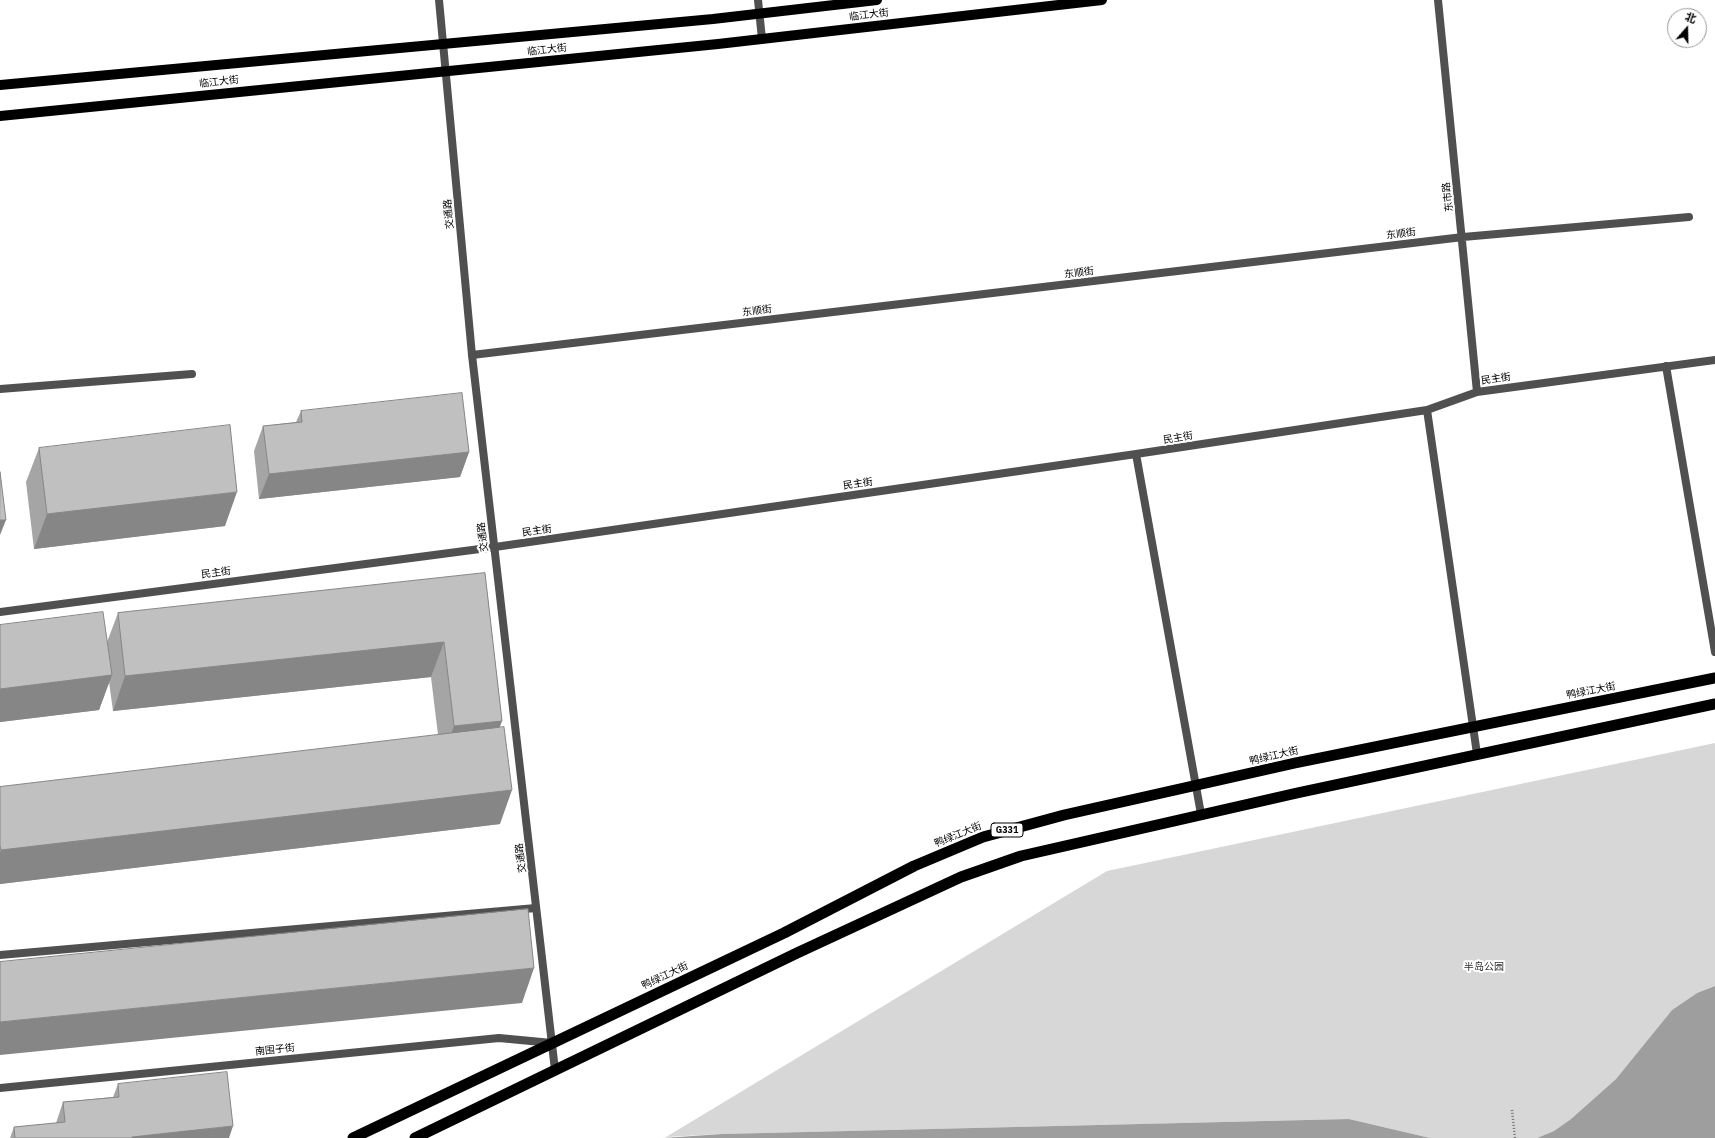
<!DOCTYPE html>
<html>
<head>
<meta charset="utf-8">
<style>
  body { margin:0 }
  #map { position:relative; width:1715px; height:1138px; overflow:hidden; background:#fff; font-family:"IBM Plex Sans","Noto Sans SC",sans-serif }
  canvas { display:block }
  .north { position:absolute; left:1667px; top:8px; width:40px; height:40px; box-sizing:border-box; background:#fff; border:1px solid #999; border-radius:50%; rotate:20deg; font-size:11px; font-weight:700; line-height:16px; text-align:center; color:#000 }
  .north::after { content:''; display:block; margin:auto; width:14px; height:18px; background:#000; clip-path:polygon(50% 0,100% 100%,50% 72%,0 100%) }
</style>
</head>
<body>
<div id="map">
<canvas width="1715" height="1138"></canvas>
<div class="north">北</div>
</div>
<script>
const ctx = document.querySelector('canvas').getContext('2d');
ctx.lineJoin = 'round';
function fillPath(path, color) {
  ctx.fillStyle = color;
  ctx.fill(path, 'evenodd');
}
function stroke(path, color, width, dash) {
  ctx.strokeStyle = color;
  ctx.lineWidth = width;
  ctx.lineCap = dash ? 'butt' : 'round';
  ctx.setLineDash(dash || []);
  ctx.stroke(path);
}
function write(font, color, halo, rows, align = 'center') {
  ctx.font = font + ' "IBM Plex Sans","Noto Sans SC",sans-serif';
  ctx.lineWidth = 4;
  ctx.setLineDash([]);
  ctx.textBaseline = 'middle';
  ctx.strokeStyle = halo;
  ctx.fillStyle = color;
  for (const [text, x, y, turn = 0] of rows) {
    ctx.save();
    ctx.translate(x, y);
    ctx.rotate((+turn || 0) * Math.PI / 180);
    ctx.textAlign = isNaN(turn) ? turn : align;
    if (halo) ctx.strokeText(text, 0, 0);
    ctx.fillText(text, 0, 0);
    ctx.restore();
  }
}
const green = new Path2D(`
  M1715 743V986L1697 993 1672 1010 1616 1079 1571 1119 1554 1131 1537 1138H1430L1349 1119 722 1134 666 1137 1107 871Z`);
const water = new Path2D(`
  M1715 986V1138H1537L1554 1131 1571 1119 1616 1079 1672 1010 1697 993Z
  M1349 1119 1430 1138H663L722 1134Z`);
const path = new Path2D(`
  M1512 1110 1515 1138`);
const service = new Path2D(`
  M0 955 536 908`);
const minor = new Path2D(`
  M758 0 762 39
  M1438 0 1477 392
  M472 355 1463 237 1689 217
  M1666 366 1715 652
  M0 389 192 374
  M1427 410 1477 754
  M1136 454 1201 814
  M0 612 495 547 1136 454 1427 410 1477 392 1715 360`);
const tertiary = new Path2D(`
  M439 0 472 355 555 1070
  M0 1088 499 1038 552 1043`);
const primary = new Path2D(`
  M0 85 713 19 877 0
  M0 116 718 44 1102 0`);
const trunk = new Path2D(`
  M353 1138 784 933 914 866 983 837 1064 815 1295 763 1715 678
  M415 1138 797 953 961 877 1021 856 1297 793 1715 704`);
const wall = new Path2D(`
  M301 411 469 452 460 477 259 499 254 451 263 426 296 422Z
  M39 448 225 526 34 549 26 482Z
  M485 573 502 721 499 728 500 824 0 884V787L438 735 431 677 113 711 109 682 99 710 0 722V625L107 642 118 613Z
  M118 1084 229 1138H10L14 1127 56 1123 63 1102 113 1097Z`);
const shadedWall = new Path2D(`
  M469 452 460 477 259 499 269 474Z
  M237 492 225 526 34 549 47 514Z
  M0 520H6L0 535Z
  M444 642 431 677 113 711 125 676Z
  M112 675 99 710 0 722V689Z
  M502 721 489 756 441 761 454 726Z
  M512 790 500 824 0 884V852L1 850Z
  M534 968 522 1003 0 1055V1022Z
  M233 1126 229 1138H132V1137Z`);
const building = new Path2D(`
  M462 393 469 452 269 474 263 426 302 422 301 411Z
  M230 425 237 492 47 514 39 448Z
  M0 472 6 520H0Z
  M485 573 502 721 454 726 444 642 125 676 118 613Z
  M103 612 112 675 0 689V625Z
  M504 727 512 790 1 850 0 846V787Z
  M528 909 534 968 0 1022V962Z
  M227 1072 233 1126 132 1137V1138H15L14 1127 65 1122 63 1102 119 1097 118 1084Z`);
const shields = [
  [1007,830,32]
];
const shieldNames = [
  ["G331",1007,830]
];
const streetNames = [
  ["临江大街",869,15,-7],
  ["临江大街",547,50,-6],
  ["临江大街",219,82,-6],
  ["东市路",1448,197,-96],
  ["交通路",449,214,-95],
  ["东顺街",1401,234,-7],
  ["东顺街",1079,273,-7],
  ["东顺街",757,311,-7],
  ["民主街",1496,379,-8],
  ["民主街",1178,438,-9],
  ["民主街",858,484,-8],
  ["民主街",537,531,-8],
  ["交通路",483,537,-97],
  ["民主街",216,573,-7],
  ["鸭绿江大街",1591,691,-11],
  ["鸭绿江大街",1274,756,-13],
  ["鸭绿江大街",958,835,-22],
  ["交通路",521,858,-97],
  ["鸭绿江大街",665,976,-25],
  ["南围子街",275,1050,-6]
];
const parkNames = [
  ["半岛公园",1484,967]
];
fillPath(green, '#d7d7d7');
fillPath(water, '#9e9e9e');
stroke(path, '#727272', 2.5, [1, 2]);
stroke(service, '#505050', 8);
stroke(minor, '#505050', 8);
stroke(tertiary, '#505050', 8);
stroke(primary, '#000', 10);
stroke(trunk, '#000', 11);
fillPath(wall, '#a5a5a5');
fillPath(shadedWall, '#868686');
fillPath(building, '#c0c0c0');
stroke(building, '#868686', 1);
for (const [x, y, w] of shields) {
  const box = new Path2D();
  box.roundRect(x - w / 2, y - 7, w, 14, 3);
  ctx.fillStyle = '#fff';
  ctx.fill(box);
  stroke(box, '#000', 1);
}
write('bold 9px', '#000', null, shieldNames);
write('10px', '#000', '#fff', streetNames);
write('10px', '#2e2e2e', '#fff', parkNames);
</script>
</body>
</html>
